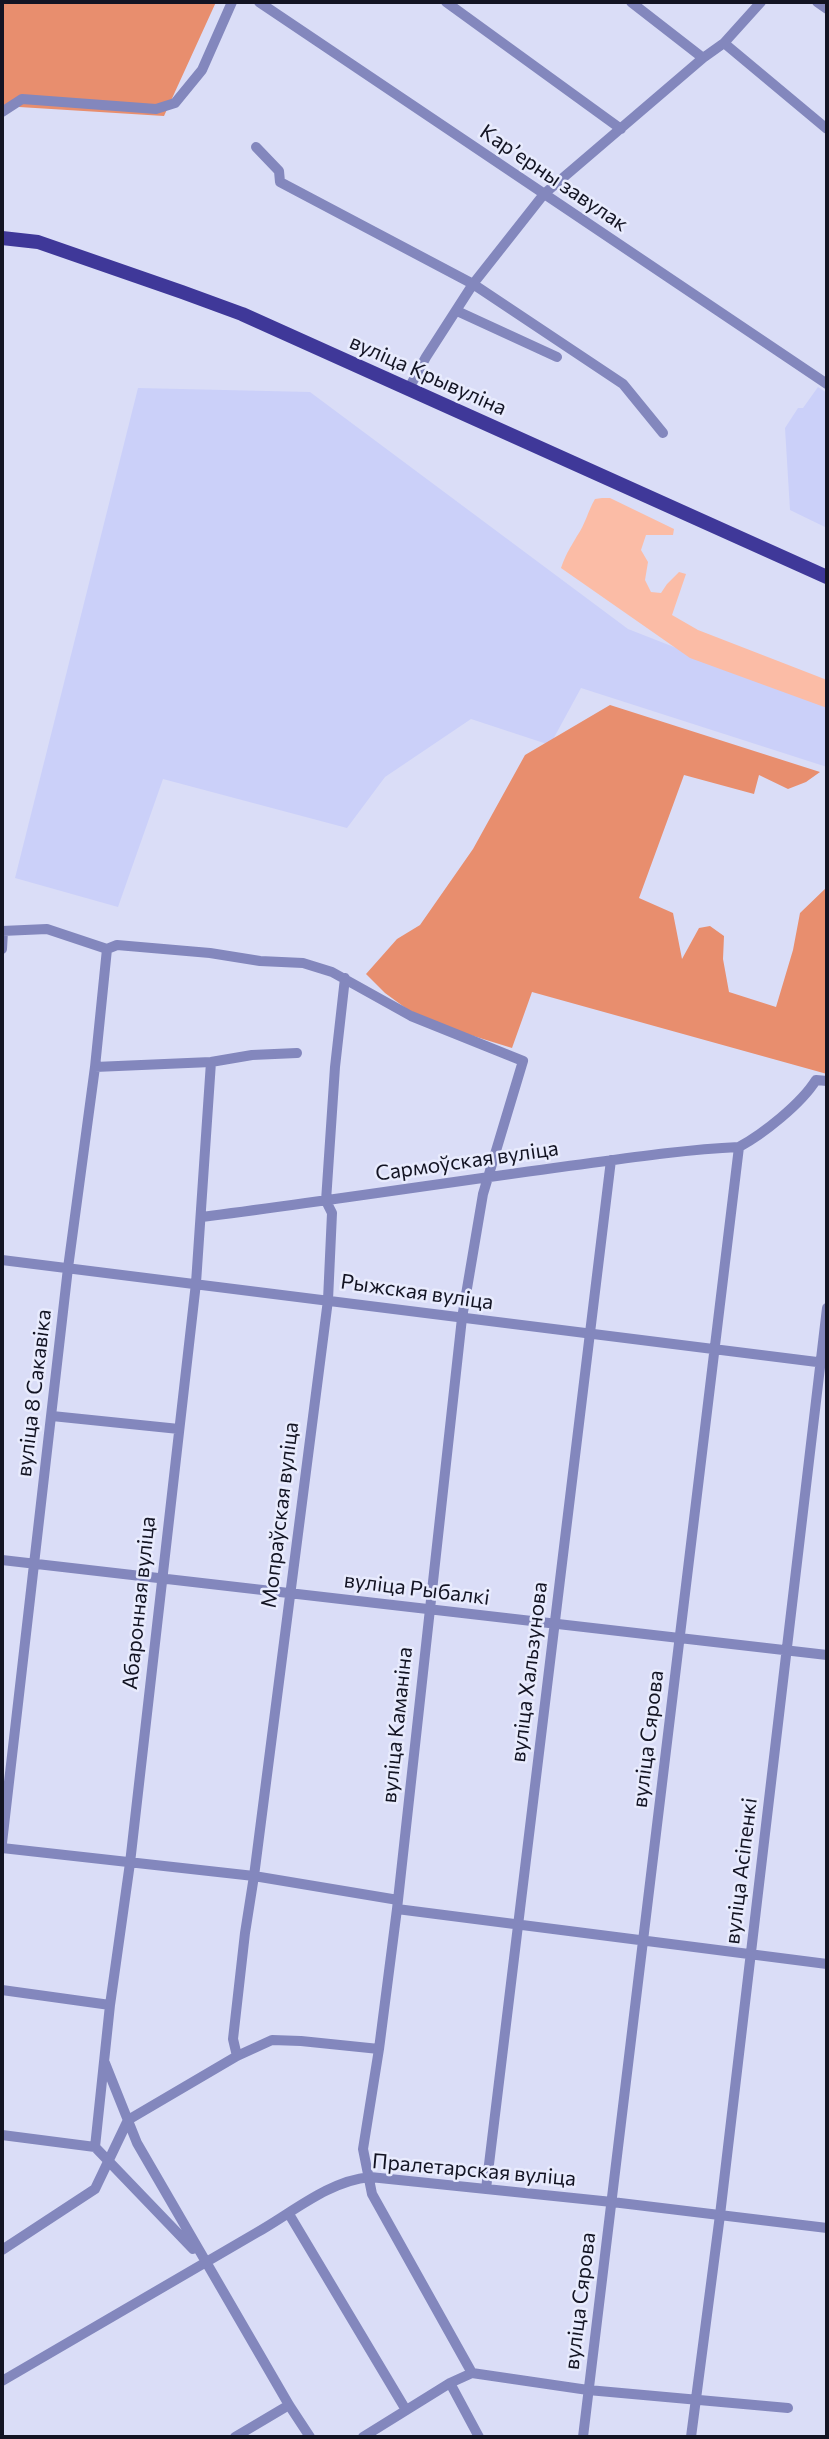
<!DOCTYPE html>
<html>
<head>
<meta charset="utf-8">
<style>
  body { margin:0 }
  #map { position:relative; width:829px; height:2439px; overflow:hidden; background:#daddf7; font-family:Commissioner,sans-serif }
  canvas { display:block }
  .frame { position:absolute; inset:0; border:4px solid #131423; pointer-events:none }
</style>
</head>
<body>
<div id="map">
<canvas width="829" height="2439"></canvas>
<div class="frame"></div>
</div>
<script>
const ctx = document.querySelector('canvas').getContext('2d');
ctx.lineJoin = 'round';
function fillPath(path, color) {
  ctx.fillStyle = color;
  ctx.fill(path, 'evenodd');
}
function stroke(path, color, width, dash) {
  ctx.strokeStyle = color;
  ctx.lineWidth = width;
  ctx.lineCap = dash ? 'butt' : 'round';
  ctx.setLineDash(dash || []);
  ctx.stroke(path);
}
function write(font, color, halo, rows, align = 'center') {
  ctx.font = font + ' Commissioner,sans-serif';
  ctx.lineWidth = 5;
  ctx.setLineDash([]);
  ctx.textBaseline = 'middle';
  ctx.strokeStyle = halo;
  ctx.fillStyle = color;
  for (const [text, x, y, turn = 0] of rows) {
    ctx.save();
    ctx.translate(x, y);
    ctx.rotate((+turn || 0) * Math.PI / 180);
    ctx.textAlign = isNaN(turn) ? turn : align;
    if (halo) ctx.strokeText(text, 0, 0);
    ctx.fillText(text, 0, 0);
    ctx.restore();
  }
}
const built = new Path2D(`
  M818 387 827 393V528L790 510 785 428 798 408H803Z
  M138 388 310 392 628 629 827 707V767L581 688 550 745 471 719 385 777 347 828 163 779 118 907 15 878Z`);
const green = new Path2D(`
  M602 498H610L674 529 673 535H646L641 550 648 562 645 580 651 592 661 593 667 584 679 572 686 574 672 615 698 630 827 680V708L690 658 561 568C567 552 569 550 577 536 585 525 588 511 595 499Z`);
const forest = new Path2D(`
  M2 2H216L164 116 3 106Z
  M610 705 820 772 806 782 788 789 759 775 754 794 684 775 639 898 673 913 682 959 699 928 710 926 724 936 723 959 729 992 776 1007 793 950 800 913 827 887V1074L532 992 512 1048 422 1020 385 993 366 974 397 939 420 925 473 849 525 755Z`);
const minor = new Path2D(`
  M259 2 827 384
  M446 2 621 129
  M631 2 703 58
  M817 2 827 9
  M724 43 827 129
  M2 112 22 99 156 109 175 103 202 70 232 2
  M256 147 279 171 280 182 473 284 623 384 663 433
  M457 311 557 357
  M408 390 426 357 473 284 544 194 703 58 724 43 761 2
  M2 931 47 929 107 949
  M2 949 3 931
  M107 949 117 945 210 953 260 961 303 963 332 972 411 1016 523 1061 483 1194 462 1318 397 1909 379 2049 363 2149 372 2194 472 2373
  M95 1067 211 1062 252 1055 297 1053
  M202 1217C320 1202 437 1184 554 1168 615 1160 677 1150 739 1147
  M2 1260 825 1363
  M52 1416 179 1429
  M2 1560 827 1655
  M2 1843 68 1268 95 1067 107 949
  M2 1848 254 1876 398 1900
  M397 1909 827 1964
  M2 1990 110 2005
  M237 2056 233 2039 245 1933 254 1876 328 1300 332 1213 326 1201 335 1067 345 978
  M105 2063 137 2143 289 2405 310 2437
  M2 2135 95 2147 193 2249
  M95 2147 110 2005 130 1863 196 1283 211 1062
  M486 2189 611 1160
  M289 2214 406 2410
  M2 2250 95 2189 128 2120 237 2056 272 2040 301 2041 379 2049
  M2 2381C87 2332 171 2282 256 2233 292 2213 328 2181 370 2177L612 2202 827 2228
  M450 2383 479 2437
  M235 2437 289 2405
  M363 2437 450 2383 472 2373 588 2390 788 2408
  M583 2437 739 1147C763 1134 801 1104 816 1080L827 1081
  M691 2437 720 2215 827 1308`);
const major = new Path2D(`
  M2 238 38 242 182 292 242 314 827 577`);
const streetNames = [
  ["Карʼерны завулак",554,178,34],
  ["вуліца Крывуліна",428,375,24],
  ["Сармоўская вуліца",467,1161,-8],
  ["Рыжская вуліца",417,1292,8],
  ["вуліца 8 Сакавіка",34,1393,-83],
  ["Мопраўская вуліца",280,1515,-83],
  ["вуліца Рыбалкі",417,1589,7],
  ["Абаронная вуліца",139,1603,-84],
  ["вуліца Хальзунова",529,1672,-83],
  ["вуліца Каманіна",397,1725,-84],
  ["вуліца Сярова",648,1739,-83],
  ["вуліца Асіпенкі",741,1871,-83],
  ["Пралетарская вуліца",474,2170,5],
  ["вуліца Сярова",580,2301,-83]
];
fillPath(built, '#cbd0f9');
fillPath(green, '#fbbca6');
fillPath(forest, '#e88e6e');
stroke(minor, '#8387bd', 10);
stroke(major, '#3f3899', 14);
write('21px', '#131423', '#e8ebfd', streetNames);
</script>
</body>
</html>
